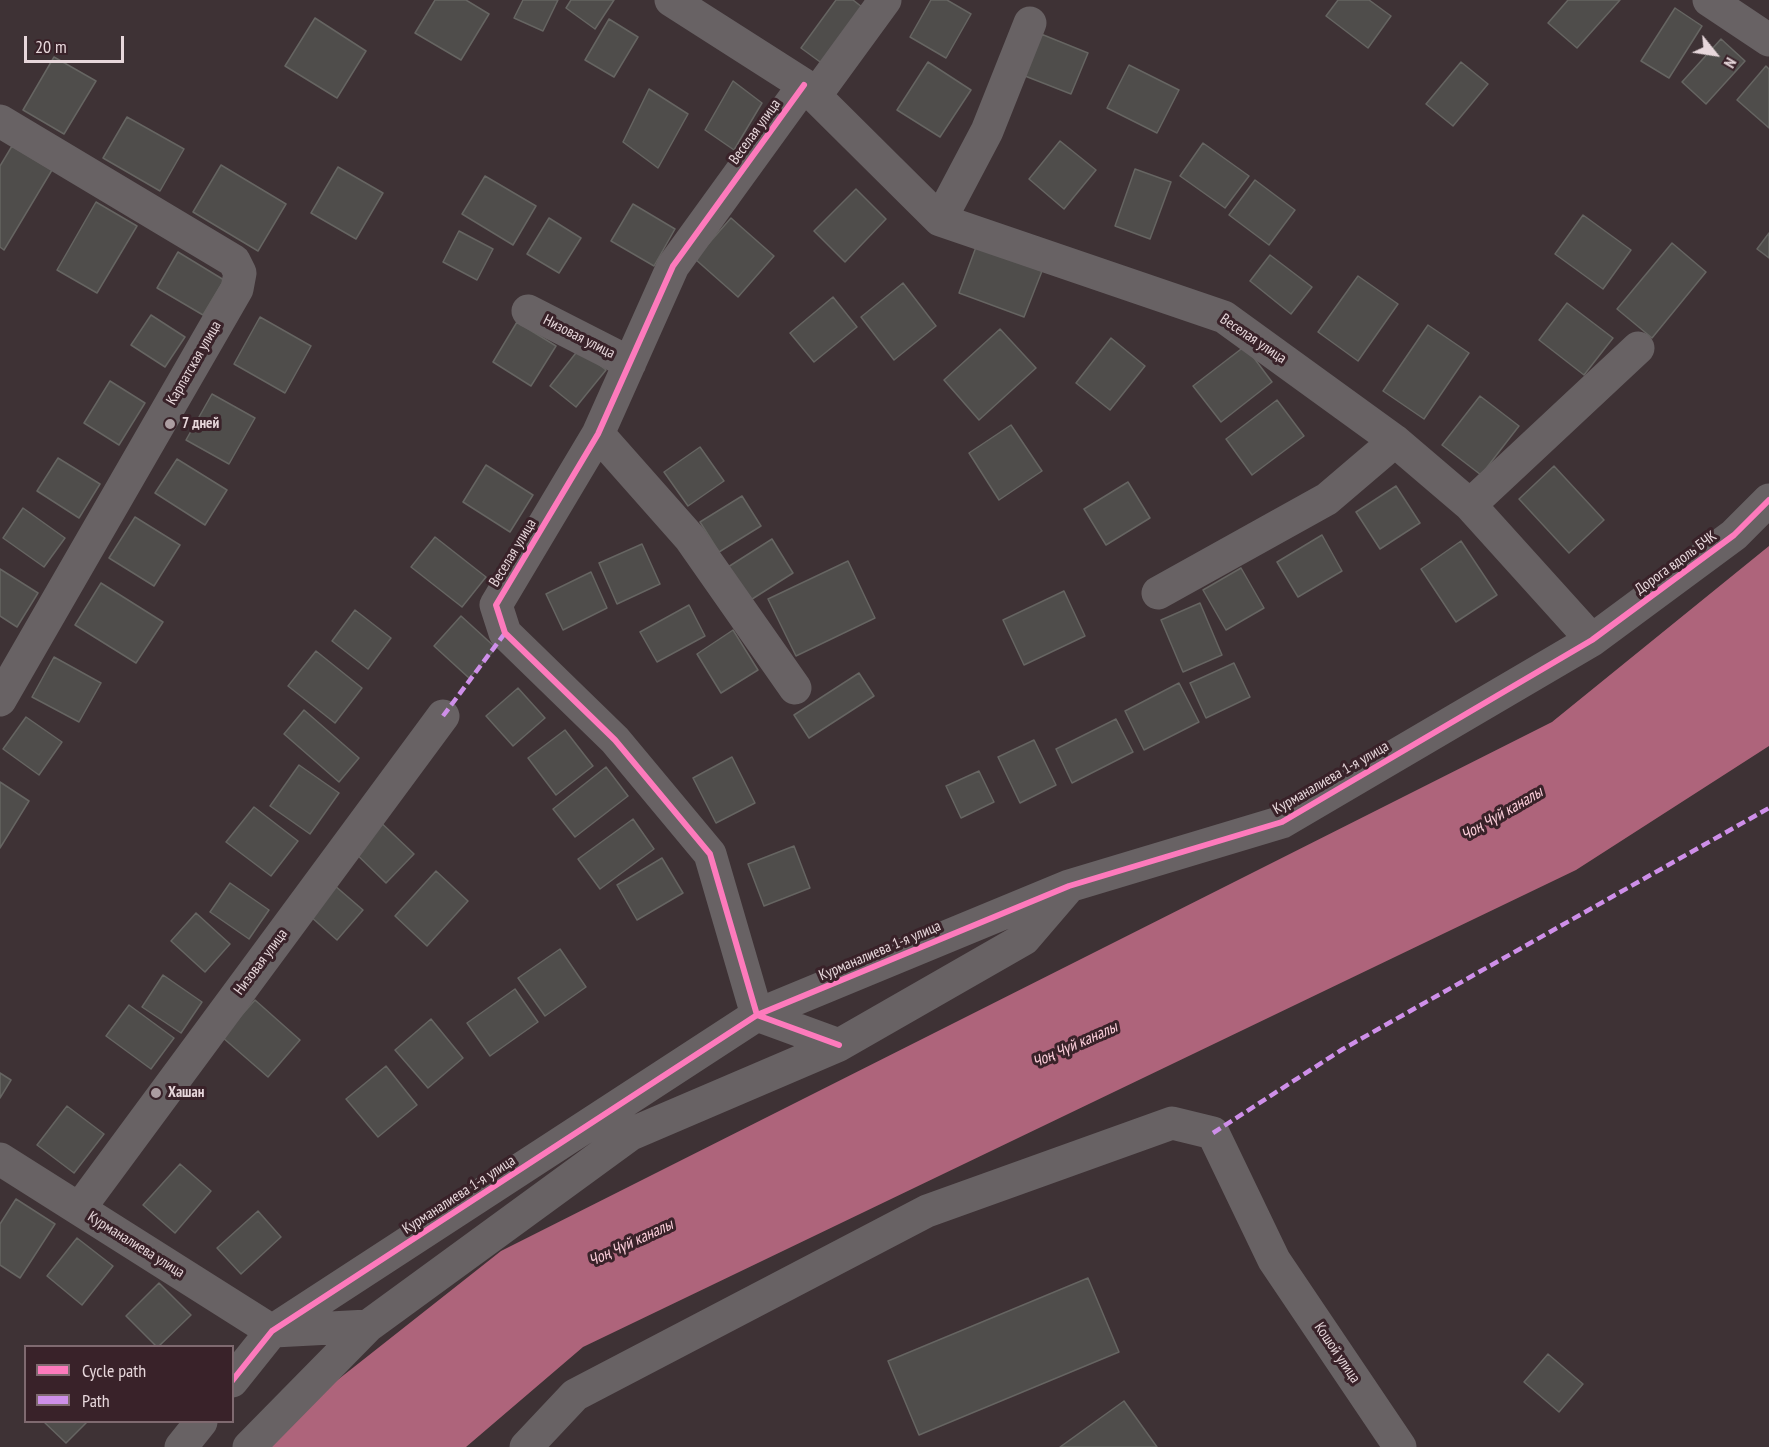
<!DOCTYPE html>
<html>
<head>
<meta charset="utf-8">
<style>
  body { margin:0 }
  #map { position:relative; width:1769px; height:1447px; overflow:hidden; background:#3e3235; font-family:"PT Sans Narrow",sans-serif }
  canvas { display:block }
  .legend { position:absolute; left:24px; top:1345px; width:210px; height:78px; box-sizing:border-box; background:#392229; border:2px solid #7f6a70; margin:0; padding:8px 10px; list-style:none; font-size:18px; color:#e7d7db }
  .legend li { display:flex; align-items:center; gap:12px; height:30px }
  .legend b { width:30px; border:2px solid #7f6a70 }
  .north { position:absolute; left:1685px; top:24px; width:60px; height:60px; -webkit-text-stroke:4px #392229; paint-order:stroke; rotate:120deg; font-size:16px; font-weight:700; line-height:24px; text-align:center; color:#e7d7db }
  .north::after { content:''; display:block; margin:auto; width:21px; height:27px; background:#e7d7db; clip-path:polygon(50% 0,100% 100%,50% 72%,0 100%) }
  .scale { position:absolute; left:24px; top:36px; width:100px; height:27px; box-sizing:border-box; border:3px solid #e7d7db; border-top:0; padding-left:8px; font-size:18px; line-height:21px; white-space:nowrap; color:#e7d7db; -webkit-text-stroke:4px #392229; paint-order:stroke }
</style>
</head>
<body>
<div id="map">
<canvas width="1769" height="1447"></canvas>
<ul class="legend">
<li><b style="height:8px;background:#fd7abc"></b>Cycle path</li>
<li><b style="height:8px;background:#ce8fe9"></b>Path</li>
</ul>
<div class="north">N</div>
<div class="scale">20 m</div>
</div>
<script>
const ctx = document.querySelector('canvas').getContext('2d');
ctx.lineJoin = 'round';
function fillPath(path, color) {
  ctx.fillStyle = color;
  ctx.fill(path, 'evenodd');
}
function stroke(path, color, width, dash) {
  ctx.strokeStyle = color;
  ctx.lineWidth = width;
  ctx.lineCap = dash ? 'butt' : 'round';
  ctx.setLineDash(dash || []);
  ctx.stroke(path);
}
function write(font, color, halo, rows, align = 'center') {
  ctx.font = font + ' "PT Sans Narrow",sans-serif';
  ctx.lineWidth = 6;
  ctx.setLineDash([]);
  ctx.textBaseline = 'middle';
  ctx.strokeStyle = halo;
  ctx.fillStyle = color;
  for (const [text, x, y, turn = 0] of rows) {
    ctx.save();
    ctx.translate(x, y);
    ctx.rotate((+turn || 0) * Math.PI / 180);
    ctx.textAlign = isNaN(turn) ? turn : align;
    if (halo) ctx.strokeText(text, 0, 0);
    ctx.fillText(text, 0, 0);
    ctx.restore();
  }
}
const water = new Path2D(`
  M1769 546V746L1576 870 583 1347 466 1447H271L302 1408 501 1251 1552 722Z`);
const building = new Path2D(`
  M435 0H466L489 14 461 60 415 33Z
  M523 0H558L543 31 514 18Z
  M571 0H614L595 29 566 8Z
  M836 0H853L867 11 827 67 801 48Z
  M931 0H947L971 14 946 58 910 37Z
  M1338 0H1369L1391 16 1368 48 1326 16Z
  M1568 0H1620L1577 48 1548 23Z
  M1675 8 1702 26 1669 78 1641 61Z
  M315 18 366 51 337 98 285 66Z
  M609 19 638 37 614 77 585 60Z
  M1041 34 1088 53 1071 94 1025 76Z
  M1721 39 1745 61 1706 104 1682 82Z
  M54 57 96 81 64 134 23 110Z
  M928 62 971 90 940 137 897 110Z
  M1461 62 1488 84 1453 126 1426 104Z
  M1129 65 1179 90 1157 133 1107 108Z
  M1766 66 1769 69V128L1737 100Z
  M733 81 762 103 734 150 705 130Z
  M649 89 688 114 658 168 623 142Z
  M127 117 184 149 160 191 103 158Z
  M1060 141 1096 170 1064 209 1029 179Z
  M1203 143 1249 176 1225 208 1180 176Z
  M12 146 52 170 4 250 0 247V166Z
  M221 165 286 204 258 251 193 212Z
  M338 167 383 193 356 239 311 213Z
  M1135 169 1171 182 1150 239 1115 226Z
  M485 176 536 206 513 245 462 214Z
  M1255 180 1295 210 1269 245 1229 215Z
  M856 189 886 219 845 262 814 231Z
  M96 202 137 226 97 293 57 270Z
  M633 204 675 229 654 266 611 241Z
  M1583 215 1631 250 1603 289 1555 254Z
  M549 218 581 238 559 273 527 254Z
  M731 218 774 256 738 297 695 259Z
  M459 231 493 249 477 280 443 262Z
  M1769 233V258L1757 249Z
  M1672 243 1706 272 1652 338 1617 309Z
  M976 247 1042 271 1024 317 959 293Z
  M178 252 224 280 203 315 157 288Z
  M1270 255 1312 287 1291 314 1250 281Z
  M1358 276 1398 304 1358 361 1318 332Z
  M903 283 936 326 894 360 861 317Z
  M833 297 857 327 814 362 790 333Z
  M1567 303 1613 338 1584 375 1539 340Z
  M151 315 185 337 165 367 131 345Z
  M260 317 311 346 285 393 234 364Z
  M517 322 556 346 531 386 493 362Z
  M1428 325 1469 353 1424 419 1383 391Z
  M1000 329 1036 368 979 420 944 380Z
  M1111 338 1145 366 1110 410 1076 383Z
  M1245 346 1272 382 1221 422 1193 386Z
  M579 349 606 370 576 407 550 386Z
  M110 381 145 403 119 445 84 423Z
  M212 394 255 418 229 464 186 440Z
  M1480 396 1519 426 1481 475 1442 445Z
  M1277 400 1304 436 1252 475 1226 439Z
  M1011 425 1042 471 999 500 969 453Z
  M700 447 724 481 688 506 664 472Z
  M58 458 100 484 79 518 37 491Z
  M177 459 227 490 205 525 155 493Z
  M486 465 533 495 510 532 463 502Z
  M1554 466 1604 520 1569 553 1519 499Z
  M1128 482 1150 518 1106 545 1084 509Z
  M1396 486 1420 523 1380 549 1356 512Z
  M742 496 761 526 719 552 700 522Z
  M23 508 65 538 44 567 3 538Z
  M135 517 180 545 154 586 109 558Z
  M1322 535 1342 571 1298 597 1277 562Z
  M435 537 486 577 462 607 411 567Z
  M772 539 793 573 749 601 728 567Z
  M1461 541 1497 595 1456 622 1421 569Z
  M642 544 660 584 617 604 599 563Z
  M848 561 875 618 796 656 768 599Z
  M1241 568 1264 608 1226 630 1203 590Z
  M0 569 38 593 17 627 0 616Z
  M591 572 607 608 563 630 546 594Z
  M101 583 163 622 136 663 75 625Z
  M1064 591 1085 636 1024 665 1003 620Z
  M1200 603 1222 655 1183 672 1161 620Z
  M689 605 705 636 657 662 640 632Z
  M355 610 391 638 368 669 332 641Z
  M461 616 496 648 469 678 434 646Z
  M733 630 758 670 721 693 697 654Z
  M316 651 362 688 335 723 288 686Z
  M54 657 101 683 79 722 32 697Z
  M1234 663 1250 697 1206 718 1190 683Z
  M859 673 874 696 809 738 794 715Z
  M1179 683 1199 722 1144 750 1125 711Z
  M518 688 545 718 513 746 486 716Z
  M304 710 359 758 339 782 284 734Z
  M26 717 62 742 39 775 3 749Z
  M1116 719 1133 752 1072 783 1056 749Z
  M565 730 593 766 556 795 528 758Z
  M1034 740 1056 785 1020 803 998 757Z
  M732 757 755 803 716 823 693 778Z
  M299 765 339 793 310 834 270 806Z
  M606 767 628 796 575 837 553 809Z
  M979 771 994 802 961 818 946 786Z
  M0 782 29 801 0 848Z
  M254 807 298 841 271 876 226 842Z
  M373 815 414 854 386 883 346 844Z
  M633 819 654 849 600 889 578 859Z
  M794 846 810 888 764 906 748 864Z
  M662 858 683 893 637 920 617 885Z
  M436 871 468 901 427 946 395 916Z
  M327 879 363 910 337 940 301 908Z
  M230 883 269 910 249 939 210 912Z
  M196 913 230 944 205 972 171 941Z
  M560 949 586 987 545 1016 518 978Z
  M163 975 202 1002 181 1033 142 1007Z
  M515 989 538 1022 490 1056 467 1023Z
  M255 1000 300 1040 268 1077 222 1037Z
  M129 1005 174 1038 151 1069 106 1036Z
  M431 1019 463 1058 428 1088 395 1050Z
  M386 1066 417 1105 378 1137 346 1099Z
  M0 1073 11 1080 0 1098Z
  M67 1106 104 1134 74 1173 37 1145Z
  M180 1164 211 1191 175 1233 143 1205Z
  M16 1199 55 1224 20 1278 0 1265V1224Z
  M258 1211 281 1237 241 1274 217 1248Z
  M77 1238 113 1266 82 1305 47 1276Z
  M1088 1278 1119 1352 919 1435 888 1361Z
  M159 1283 191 1315 159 1346H156L126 1316Z
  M1548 1354 1583 1384 1559 1412 1524 1382Z
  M1124 1401 1157 1447H1060Z
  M44 1422H87L66 1443Z`);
const minor = new Path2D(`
  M671 0 804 85 940 220 1224 317 1395 441 1470 505 1592 640
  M1709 0 1769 40
  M804 85 673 266 598 434 496 605 505 633 615 740 710 854 757 1015 839 1045
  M815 96 885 0
  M0 121 234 261 240 273 237 289 0 700
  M940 220 987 131 1030 23
  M528 311 630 363
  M598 434 690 538 795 688
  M1470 505 1638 348
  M1158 593 1327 499 1395 441
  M0 1159 272 1331
  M79 1209 443 716
  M274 1331 368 1326
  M232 1381 272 1331 757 1015 1069 886 1282 822 1592 640 1734 535 1769 500
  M181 1447 201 1422
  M249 1447 368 1326 631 1134 839 1045 1024 939 1066 890
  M526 1447 575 1395 927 1211 1172 1123 1213 1133 1274 1260 1400 1447`);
const quiet = new Path2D(`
  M443 716 505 633
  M1213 1133 1343 1049 1769 808`);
const cycleway = new Path2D(`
  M804 85 673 266 598 434 496 605 505 633 615 740 710 854 757 1015 839 1045
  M232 1381 272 1331 757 1015 1069 886 1282 822 1592 640 1734 535 1769 500`);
const markers = [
  [170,424,6,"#ac9da1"],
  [156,1093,6,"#ac9da1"]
];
const streetNames = [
  ["Веселая улица",755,132,-54],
  ["Низовая улица",579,337,27],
  ["Веселая улица",1253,339,34],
  ["Карпатская улица",194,363,-60],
  ["Веселая улица",513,553,-59],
  ["Дорога вдоль БЧК",1676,563,-36],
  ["Курманалиева 1-я улица",1331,778,-30],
  ["Курманалиева 1-я улица",880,951,-23],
  ["Низовая улица",261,962,-53],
  ["Курманалиева 1-я улица",459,1195,-33],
  ["Курманалиева улица",136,1245,32],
  ["Кошой улица",1337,1353,56]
];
const poiNames = [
  ["7 дней",182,424],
  ["Хашан",168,1093]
];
const waterNames = [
  ["Чоң Чүй каналы",1502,814,-30],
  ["Чоң Чүй каналы",1075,1045,-24],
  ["Чоң Чүй каналы",631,1243,-25]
];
fillPath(water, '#ae647b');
fillPath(building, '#4f4d4b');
stroke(building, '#666562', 1.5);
stroke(minor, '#686264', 33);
stroke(quiet, '#ce8fe9', 4.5, [9, 4.5]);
stroke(cycleway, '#fd7abc', 6);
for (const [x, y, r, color] of markers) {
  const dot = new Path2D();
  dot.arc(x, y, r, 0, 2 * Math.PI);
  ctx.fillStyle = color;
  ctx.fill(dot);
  stroke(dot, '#392229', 2);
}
write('15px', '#e7d7db', '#392229', streetNames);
write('bold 15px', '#e7d7db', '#392229', poiNames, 'left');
write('italic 16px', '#fdcfdb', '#392229', waterNames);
</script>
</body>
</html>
